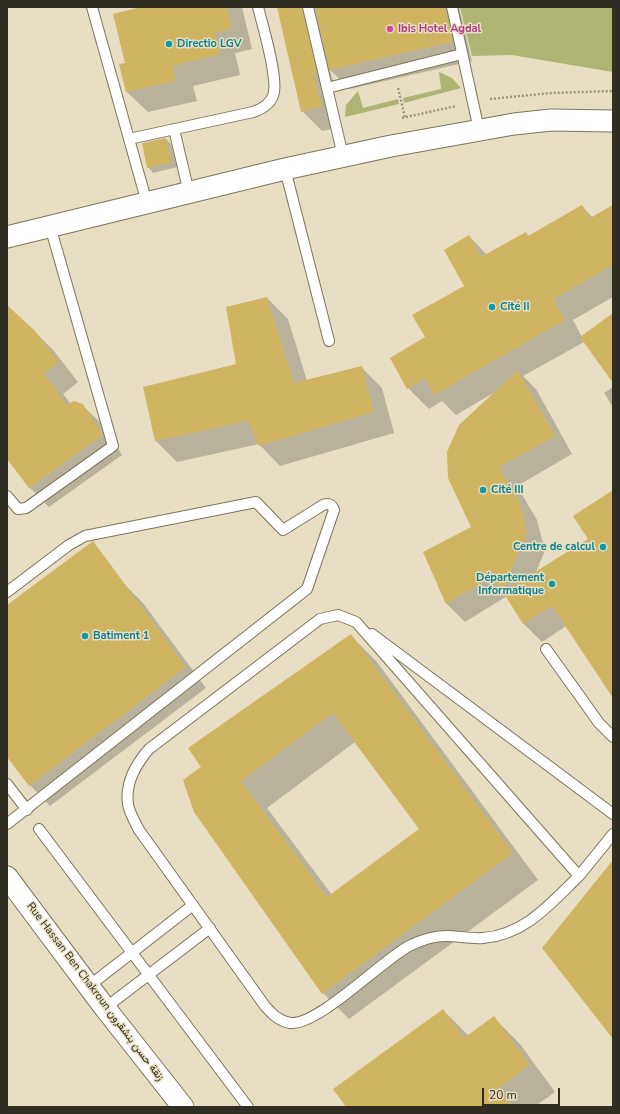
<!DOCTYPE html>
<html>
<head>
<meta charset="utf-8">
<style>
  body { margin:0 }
  #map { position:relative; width:620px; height:1114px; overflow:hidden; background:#e7dec3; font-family:"Nunito Sans",sans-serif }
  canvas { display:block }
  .frame { position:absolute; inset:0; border:8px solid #302d22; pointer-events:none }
  .scale { position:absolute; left:482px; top:1088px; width:78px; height:18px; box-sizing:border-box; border:2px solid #302d22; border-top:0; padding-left:5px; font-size:12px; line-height:14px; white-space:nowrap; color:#302d22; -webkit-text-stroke:3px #e7dec3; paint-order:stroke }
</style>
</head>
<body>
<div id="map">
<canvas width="620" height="1114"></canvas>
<div class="frame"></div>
<div class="scale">20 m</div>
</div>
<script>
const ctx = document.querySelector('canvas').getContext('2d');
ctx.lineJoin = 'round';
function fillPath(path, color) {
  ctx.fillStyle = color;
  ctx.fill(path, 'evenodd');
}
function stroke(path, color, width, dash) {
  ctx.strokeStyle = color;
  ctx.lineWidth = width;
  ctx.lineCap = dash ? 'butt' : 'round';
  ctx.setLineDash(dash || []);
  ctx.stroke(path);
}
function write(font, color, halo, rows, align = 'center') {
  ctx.font = font + ' "Nunito Sans",Vazirmatn,sans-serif';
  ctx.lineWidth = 3;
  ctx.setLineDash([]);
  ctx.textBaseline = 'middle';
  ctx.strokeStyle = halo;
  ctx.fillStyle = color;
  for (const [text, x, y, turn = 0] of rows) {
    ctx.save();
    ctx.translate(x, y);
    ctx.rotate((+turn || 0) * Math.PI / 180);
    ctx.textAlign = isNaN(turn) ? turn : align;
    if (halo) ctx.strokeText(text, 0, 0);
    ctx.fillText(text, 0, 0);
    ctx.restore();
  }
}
const green = new Path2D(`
  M460 7H613V72L512 55 472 56Z
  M439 72 452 78 461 88 404 103 403 98 441 89Z
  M358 91 363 108 398 99 399 104 345 117 346 105Z`);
const shadow = new Path2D(`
  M140 7H242L252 49 235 53 240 75 193 86 197 101 148 112 127 92 126 64Z
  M278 7H459L472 61 350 89 330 70 336 92 333 93 341 127 322 131 302 111Z
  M166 139 171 144 177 167 153 173 148 167Z
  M582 206 593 218 613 206V297L573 320 582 337 613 315V381L584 342 523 376 536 389 572 454 517 486 537 520 545 551 536 572 589 539 613 491V696L566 626 542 642 524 624 507 596 465 622 447 604 424 552 472 527 495 392 456 415 442 401 429 409 408 388 426 338 466 286 469 236 487 255 526 233 529 236Z
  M267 298 288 319 307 381 361 367 382 388 394 433 280 466 259 444 177 462 156 441 145 388 238 365Z
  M7 309 34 331 54 351 78 382 63 394 71 404 82 405 103 425 122 455 49 507 29 487 7 457Z
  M613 387V407L604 393Z
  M122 582 143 603 206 688 50 806 30 785 7 756V607Z
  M351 636 377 662 538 880 349 1019 323 993 195 811 202 767ZM355 742 420 829 332 895 267 808Z
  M443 1010 469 1036 494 1018 520 1044 555 1092 534 1107H347Z`);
const building = new Path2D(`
  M141 7H227L232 29 215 33 220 54 173 66 176 81 126 92 119 64 125 63 113 14Z
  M277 7H302L317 73 314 74 322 107 301 112Z
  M315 7H445L453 42 329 70Z
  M166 138 172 162 147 168 142 143Z
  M582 205 590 218 613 205V265L553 299 565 320 434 395 425 378 407 389 390 358 425 337 412 315 464 286 444 250 469 235 481 257 526 232 528 236Z
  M267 297 294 383 362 366 374 412 259 446 248 421 155 441 143 387 236 364 226 307Z
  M7 305 34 330 59 362 44 373 67 405 74 401 83 404 103 435 29 488 7 459Z
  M613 313V383L580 337Z
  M518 370 555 436 499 467 519 501 527 532 503 592 588 539 573 516 613 490V698L552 606 523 624 493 576 446 604 423 552 471 527 448 478 447 452 459 425Z
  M93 541 186 667 29 786 7 757V605Z
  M351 634 513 853 322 994 194 812 183 780 201 767 188 748ZM333 713 419 829 327 897 241 781Z
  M613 860V1039L542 948Z
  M443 1009 464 1038 494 1016 530 1065 498 1088 512 1107H346L333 1089Z`);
const path = new Path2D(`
  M398 88 405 117
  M490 99 551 93 613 91
  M402 118 456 106`);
const lane = new Path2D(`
  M92 7 147 203
  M308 7 343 156
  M452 7 479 130
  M327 88 462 54
  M174 129 189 193
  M129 139 253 112C262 109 272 103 274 92 277 73 263 27 258 7
  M285 169 329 341
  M7 496 18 509 26 508 113 446 50 226
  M7 592 69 545 85 536 256 502 283 530 323 505C328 503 332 504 334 510L307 589 7 824
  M338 615 356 622 579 876C551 903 525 935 483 938 471 939 458 936 446 936 434 936 419 941 409 946 381 961 318 1026 290 1023 279 1021 272 1014 265 1006L139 830C135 822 129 812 128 804 125 783 136 764 149 749L320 619Z
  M372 634 613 814
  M546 649 599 723 613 737
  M7 784 27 810
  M39 829 248 1107
  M579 876 613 834
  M89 986 193 905
  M105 1008 210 928`);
const street = new Path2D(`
  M7 237 285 169 391 146 514 124 551 120 613 121
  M7 877 105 1008 183 1107`);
const markers = [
  [390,29,4,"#d1479c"],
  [169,44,4,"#0f9aa8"],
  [492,307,4,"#0f9aa8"],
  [483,490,4,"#0f9aa8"],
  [603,547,4,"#0f9aa8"],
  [552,584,4,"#0f9aa8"],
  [85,636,4,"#0f9aa8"]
];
const hotelNames = [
  ["Ibis Hotel Agdal",398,29]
];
const cultureNames = [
  ["Directio LGV",177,44],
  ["Cité II",500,307],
  ["Cité III",491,490],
  ["Centre de calcul",595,547,"right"],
  ["Département",544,578,"right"],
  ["Informatique",544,591,"right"],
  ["Batiment 1",93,636]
];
const streetNames = [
  ["Rue Hassan Ben Chakroun زنقة حسن بنشقرون",95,992,53]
];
fillPath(green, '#aeb471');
fillPath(shadow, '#0003');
fillPath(building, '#cfb462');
stroke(lane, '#7d755c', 12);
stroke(street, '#7d755c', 23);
stroke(path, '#9b9480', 2.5, [2, 2]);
stroke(lane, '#fff', 10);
stroke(street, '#fff', 21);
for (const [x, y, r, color] of markers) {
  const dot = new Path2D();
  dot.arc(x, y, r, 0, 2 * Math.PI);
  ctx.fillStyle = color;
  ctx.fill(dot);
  stroke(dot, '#e7dec3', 1.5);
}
write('bold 11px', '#b23c85', '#e7dec3', hotelNames, 'left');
write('bold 11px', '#0d838f', '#e7dec3', cultureNames, 'left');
write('11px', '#302d22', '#e7dec3', streetNames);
</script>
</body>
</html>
